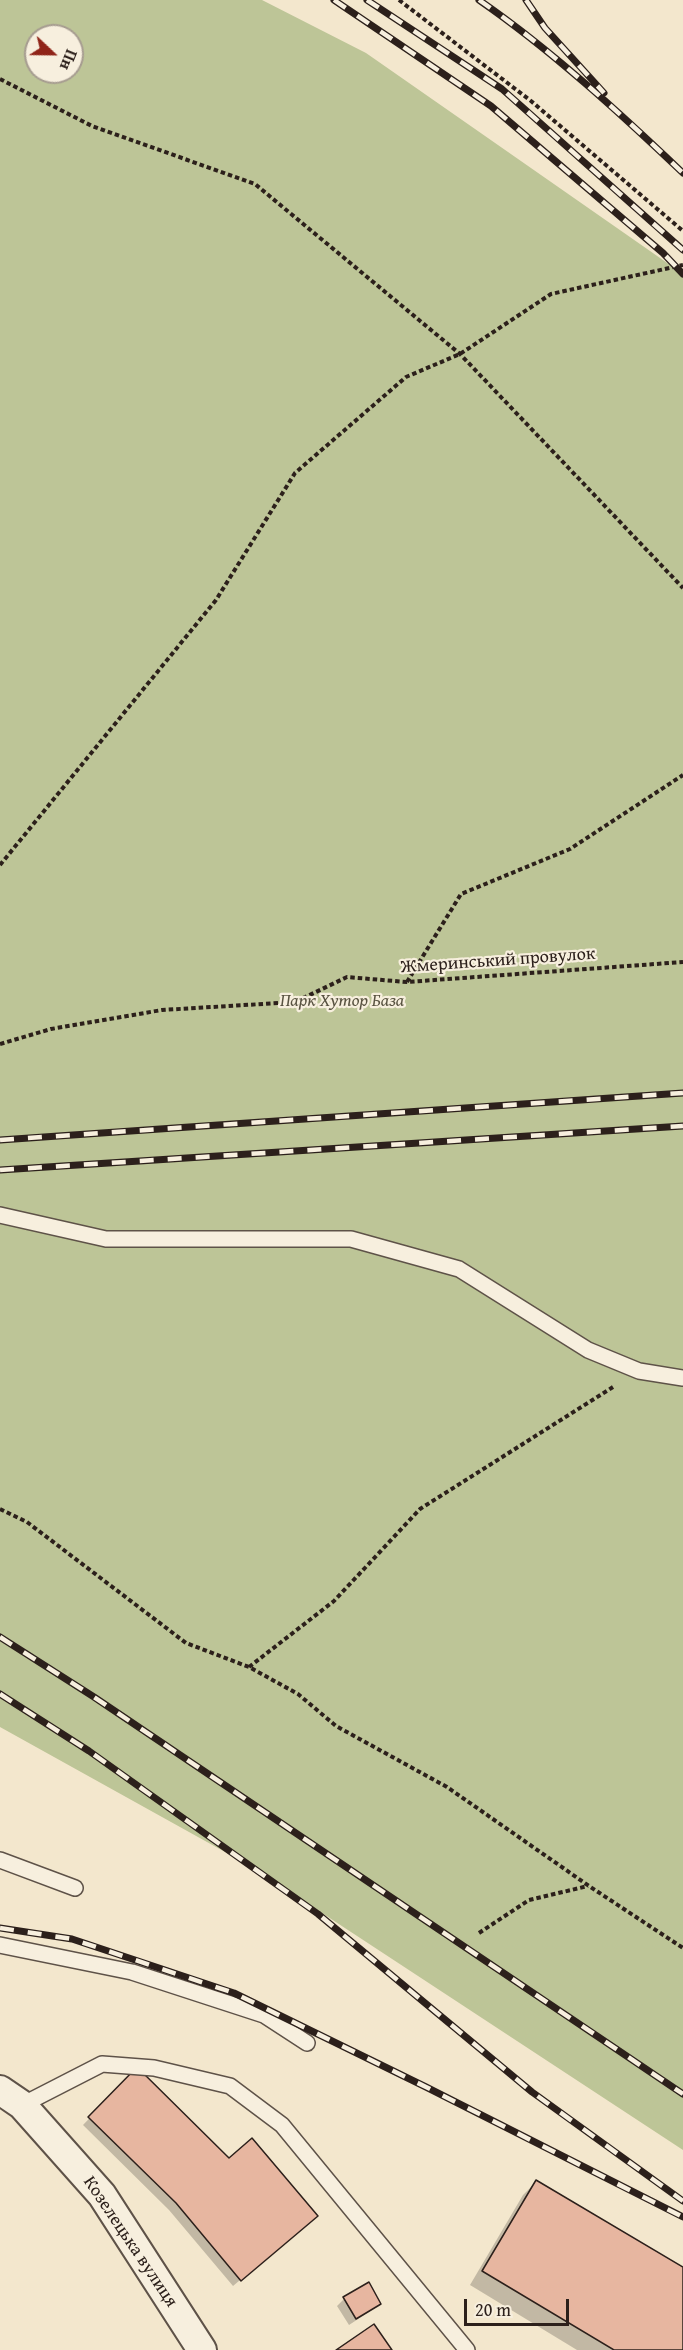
<!DOCTYPE html>
<html>
<head>
<meta charset="utf-8">
<style>
  body { margin:0 }
  #map { position:relative; width:683px; height:2350px; overflow:hidden; background:#f3e7cd; font-family:"Gentium Book Plus",serif }
  canvas { display:block }
  .north { position:absolute; left:24px; top:24px; width:60px; height:60px; box-sizing:border-box; background:#f7efde; border:2px solid #a69c90; border-radius:50%; rotate:112deg; font-size:16px; font-weight:700; line-height:24px; text-align:center; color:#2c201b }
  .north::after { content:''; display:block; margin:auto; width:21px; height:27px; background:#8f2418; clip-path:polygon(50% 0,100% 100%,50% 72%,0 100%) }
  .scale { position:absolute; left:464px; top:2299px; width:105px; height:27px; box-sizing:border-box; border:3px solid #2c201b; border-top:0; padding-left:8px; font-size:18px; line-height:21px; white-space:nowrap; color:#2c201b; -webkit-text-stroke:4px #f7efde; paint-order:stroke }
</style>
</head>
<body>
<div id="map">
<canvas width="683" height="2350"></canvas>
<div class="north">Пн</div>
<div class="scale">20 m</div>
</div>
<script>
const ctx = document.querySelector('canvas').getContext('2d');
ctx.lineJoin = 'round';
function fillPath(path, color) {
  ctx.fillStyle = color;
  ctx.fill(path, 'evenodd');
}
function stroke(path, color, width, dash) {
  ctx.strokeStyle = color;
  ctx.lineWidth = width;
  ctx.lineCap = dash ? 'butt' : 'round';
  ctx.setLineDash(dash || []);
  ctx.stroke(path);
}
function write(font, color, halo, rows, align = 'center') {
  ctx.font = font + ' "Gentium Book Plus",serif';
  ctx.lineWidth = 4.5;
  ctx.setLineDash([]);
  ctx.textBaseline = 'middle';
  ctx.strokeStyle = halo;
  ctx.fillStyle = color;
  for (const [text, x, y, turn = 0] of rows) {
    ctx.save();
    ctx.translate(x, y);
    ctx.rotate((+turn || 0) * Math.PI / 180);
    ctx.textAlign = isNaN(turn) ? turn : align;
    if (halo) ctx.strokeText(text, 0, 0);
    ctx.fillText(text, 0, 0);
    ctx.restore();
  }
}
const green = new Path2D(`
  M0 0H262L366 53 683 274V2150L252 1867 0 1727ZM36 36H72V72H36Z`);
const shadow = new Path2D(`
  M137 2069 229 2160 309 2222 233 2286 169 2210 83 2125Z
  M537 2181 683 2269V2350H577L470 2285 523 2195Z
  M368 2284 379 2304 372 2310 349 2325 337 2306 344 2299Z`);
const building = new Path2D(`
  M137 2067 229 2158 252 2138 318 2216 241 2281 176 2203 88 2117Z
  M536 2180 683 2267V2350H614L482 2271Z
  M369 2282 381 2304 356 2319 343 2297Z
  M374 2324 392 2350H336Z`);
const path = new Path2D(`
  M399 0 531 101 683 231
  M0 79 92 126 255 184 460 354 683 588
  M0 865 216 600 295 473 406 377 460 354 551 294 683 265
  M407 982 461 894 570 849 683 775
  M0 1044 51 1029 162 1010 295 1002 347 977 407 982 683 962
  M0 1509 27 1522 186 1643 249 1667 298 1694 336 1726 447 1787 589 1886 683 1948
  M249 1667 334 1601 420 1509 613 1387
  M479 1933 529 1900 588 1886`);
const lane = new Path2D(`
  M0 1215 106 1239H351L459 1269 588 1350 639 1371 683 1378
  M0 1860 75 1888
  M0 1945 132 1972 264 2015 307 2043
  M22 2105 102 2064 154 2068 230 2086 282 2125 467 2350`);
const street = new Path2D(`
  M0 2090 22 2105 102 2195 202 2350`);
const rail = new Path2D(`
  M334 0 491 106 663 253 683 274
  M367 0 502 89 683 250
  M479 0C550 49 620 113 683 173
  M526 0 545 28 604 93
  M0 1140 683 1093
  M0 1170 683 1126
  M0 1637 94 1697 683 2094
  M0 1694 89 1751 318 1914 532 2092 683 2201
  M0 1928 72 1939 234 1993 426 2087 683 2217`);
const streetNames = [
  ["Жмеринський провулок",498,961,-4],
  ["Козелецька вулиця",130,2242,56]
];
const parkNames = [
  ["Парк Хутор База",342,1001]
];
fillPath(green, '#bdc597');
fillPath(shadow, '#0003');
fillPath(building, '#e7b6a0');
stroke(building, '#2c201b', 1.5);
stroke(lane, '#5e5248', 18);
stroke(street, '#5e5248', 32);
stroke(path, '#2c201b', 4, [4.5, 3]);
stroke(lane, '#f7efde', 15);
stroke(street, '#f7efde', 28);
stroke(rail, '#2c201b', 7);
stroke(rail, '#f7efde', 4.5, [14]);
write('18px', '#2c201b', '#f7efde', streetNames);
write('italic 18px', '#585240', '#f7efde', parkNames);
</script>
</body>
</html>
